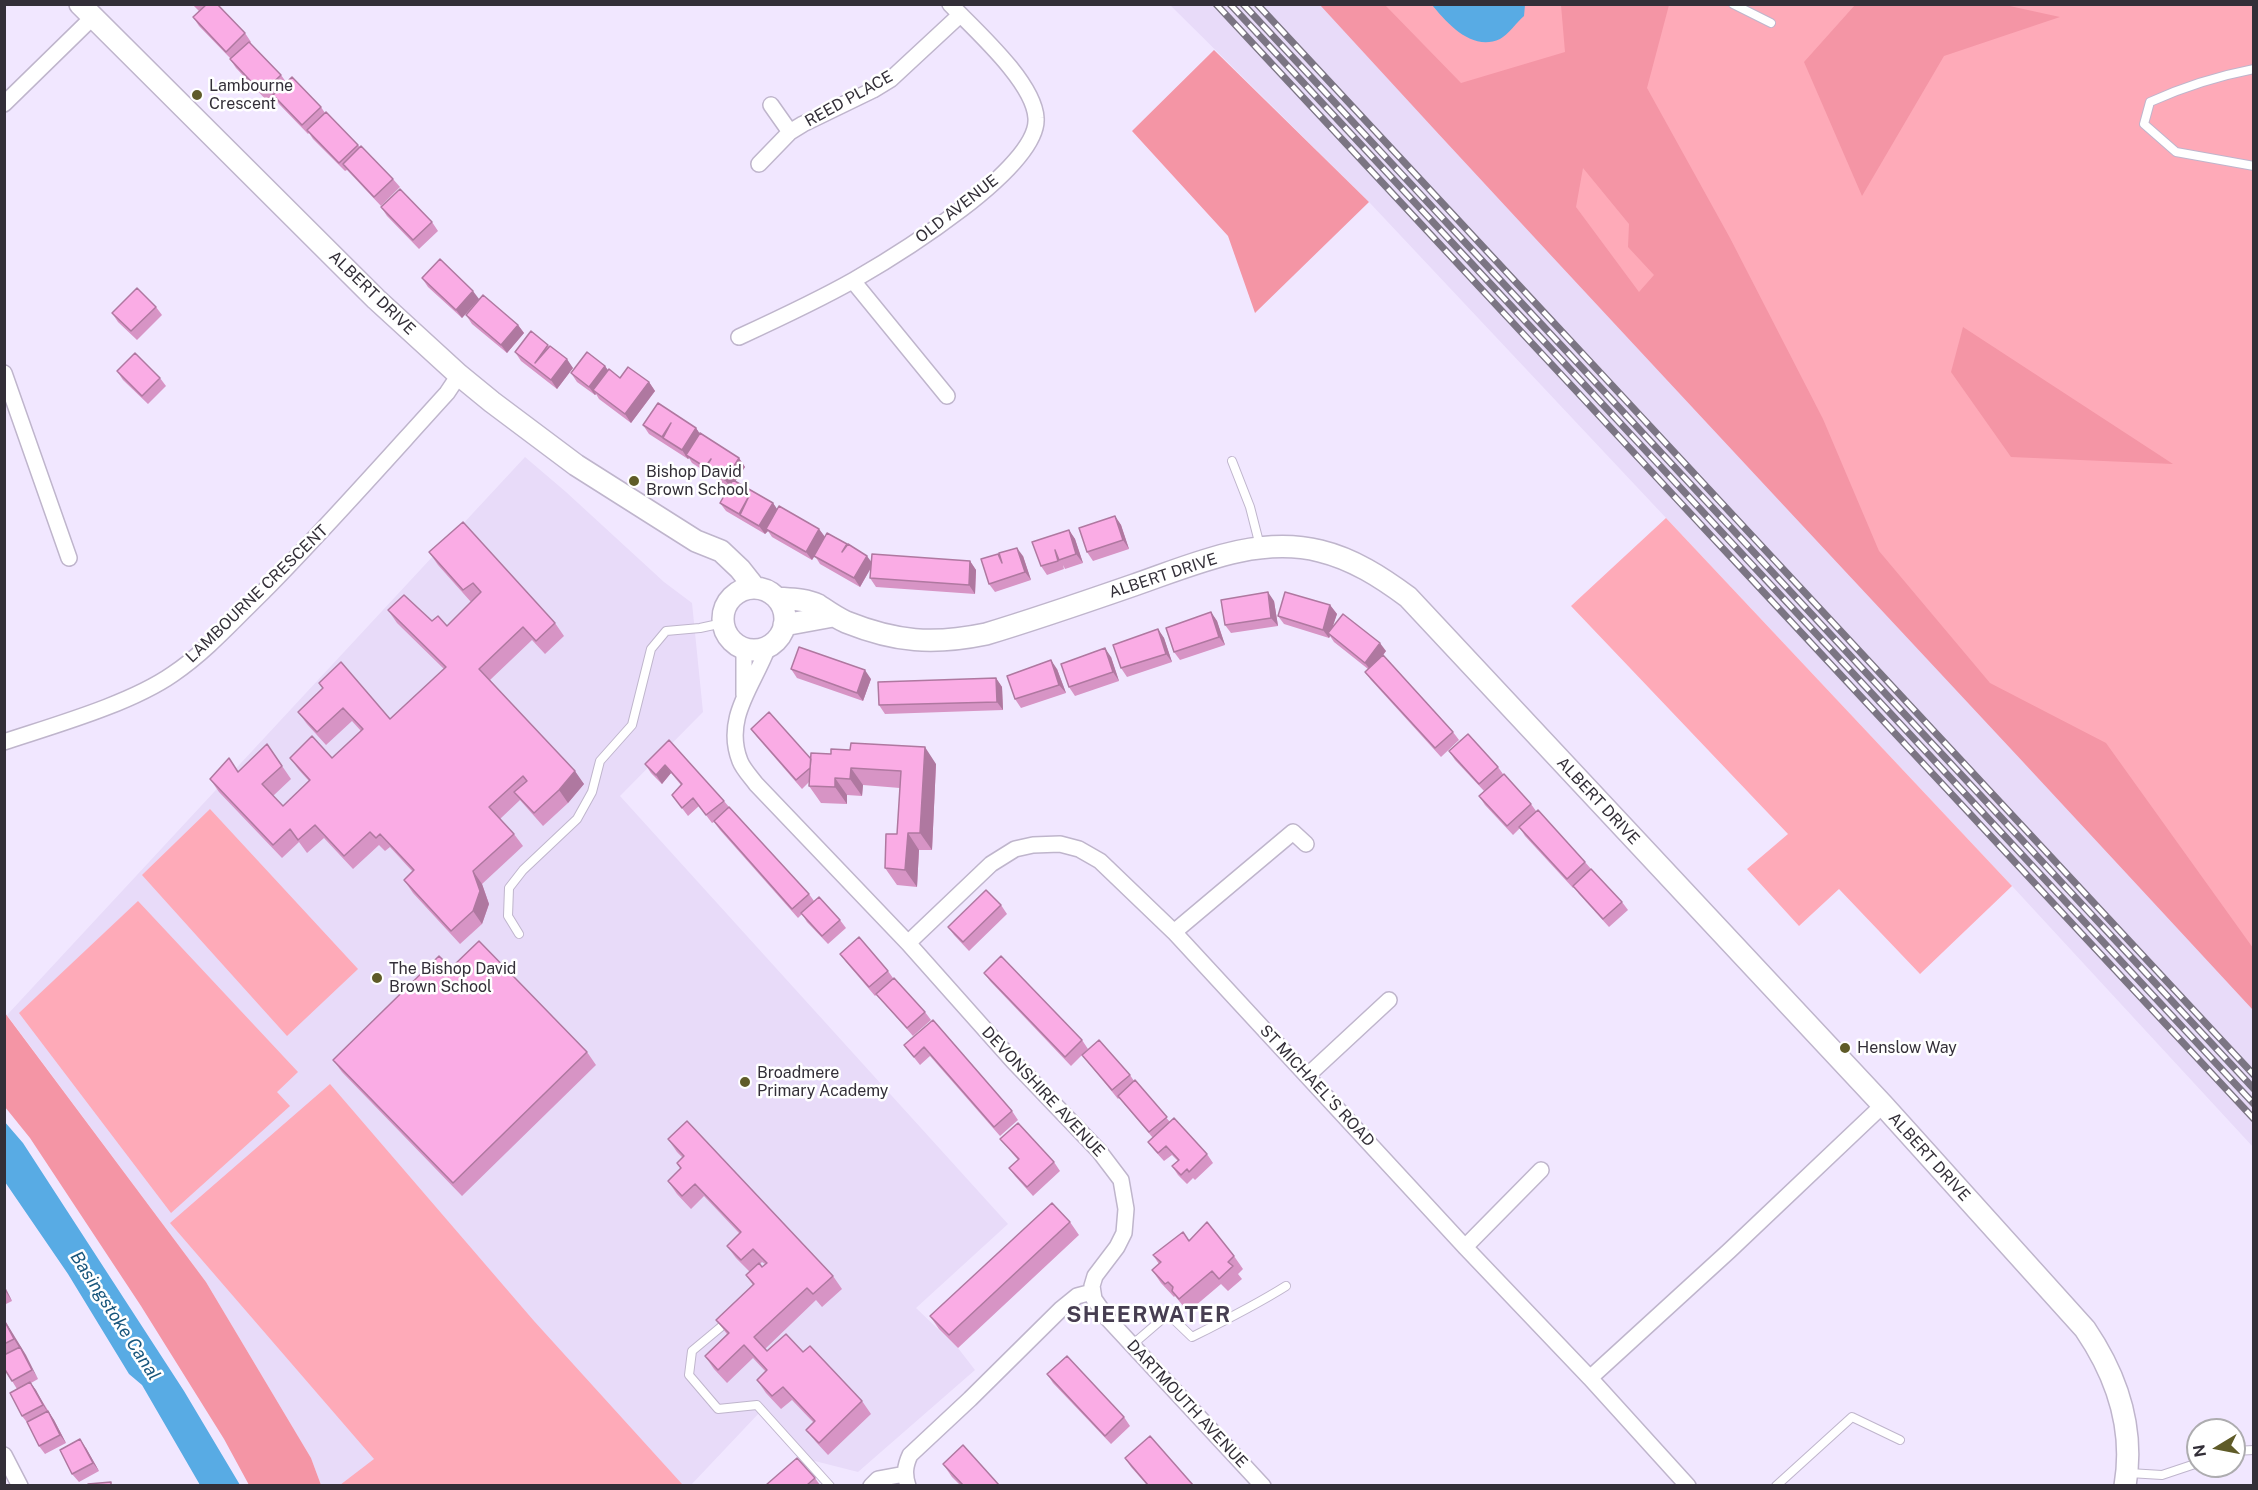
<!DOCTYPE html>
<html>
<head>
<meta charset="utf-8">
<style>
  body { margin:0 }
  #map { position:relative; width:2258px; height:1490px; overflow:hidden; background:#f1e7ff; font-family:"Public Sans",sans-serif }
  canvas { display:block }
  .frame { position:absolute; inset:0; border:6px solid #332f38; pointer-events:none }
  .north { position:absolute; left:2186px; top:1418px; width:60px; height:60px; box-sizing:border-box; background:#fff; border:2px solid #adacaf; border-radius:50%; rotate:260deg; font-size:16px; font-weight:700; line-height:24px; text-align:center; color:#332f38 }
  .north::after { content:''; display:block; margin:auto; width:21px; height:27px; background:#5f5b28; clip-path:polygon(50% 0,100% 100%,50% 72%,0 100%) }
</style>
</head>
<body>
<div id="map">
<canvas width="2258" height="1490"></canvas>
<div class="frame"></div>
<div class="north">N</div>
</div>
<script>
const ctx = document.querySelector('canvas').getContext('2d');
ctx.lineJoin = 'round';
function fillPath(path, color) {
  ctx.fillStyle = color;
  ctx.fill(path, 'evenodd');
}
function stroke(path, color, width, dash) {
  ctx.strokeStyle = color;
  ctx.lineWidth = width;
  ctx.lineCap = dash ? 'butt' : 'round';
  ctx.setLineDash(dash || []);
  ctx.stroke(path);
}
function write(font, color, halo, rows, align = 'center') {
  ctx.font = font + ' "Public Sans",sans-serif';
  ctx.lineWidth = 5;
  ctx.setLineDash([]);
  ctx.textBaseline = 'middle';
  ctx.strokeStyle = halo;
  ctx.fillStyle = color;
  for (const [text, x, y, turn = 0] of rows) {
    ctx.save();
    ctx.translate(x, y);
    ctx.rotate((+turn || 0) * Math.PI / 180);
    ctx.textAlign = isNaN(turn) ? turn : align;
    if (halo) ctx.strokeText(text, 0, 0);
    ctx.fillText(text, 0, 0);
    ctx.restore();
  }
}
const built = new Path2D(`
  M1170 5H1328L2253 994V1147L2012 886 1369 202Z
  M525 457 566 492 664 582 692 603 703 712 620 796 1008 1224 916 1308 958 1348 975 1370 858 1472 799 1457 760 1412 691 1485H321L311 1458 206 1282 7 1015Z`);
const green = new Path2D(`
  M1328 5H2253V994Z
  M1666 518 2012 886 1920 974 1839 889 1799 926 1747 869 1788 834 1571 606Z
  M210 809 358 969 287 1036 142 875Z
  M138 901 298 1072 277 1092 290 1106 171 1213 19 1013Z
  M330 1084 534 1321 682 1484 680 1485H340L374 1459 170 1223Z`);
const forest = new Path2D(`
  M1320 5H1385L1461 83 1565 52 1561 5H1669L1647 88 1730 238 1823 419 1879 551 1990 683 2106 743 2253 948V1010C1943 674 1629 342 1320 5ZM1583 168 1629 224 1628 247 1654 275 1639 292 1576 207Z
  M1855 5H2005L2060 17 1944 56 1862 196 1804 62Z
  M1214 50 1369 202 1255 313 1228 236 1132 131Z
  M1963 327 2173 464 2011 457 1951 372Z
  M5 1013 206 1282 311 1458 321 1485H249L224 1439 141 1306 30 1138 5 1107Z`);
const water = new Path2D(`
  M1432 5H1525L1524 16C1517 22 1508 35 1500 39 1472 52 1447 23 1432 5Z
  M4 1121 23 1143 184 1391 240 1485H200L142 1385 129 1374 68 1274 5 1182Z`);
const lane = new Path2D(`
  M1733 4 1771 23
  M2254 69C2218 76 2183 87 2150 102L2144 124 2176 152 2254 166
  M1232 461 1250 507 1260 546
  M519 934 508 916 509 888 523 870 577 819 592 792 600 761 632 725 651 649 666 631 700 628 723 623
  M728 1321 692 1351 689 1375 718 1409 757 1405 830 1486
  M1132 1345 1168 1314 1192 1337C1224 1321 1256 1305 1286 1286
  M2234 1451 2254 1450
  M2129 1473 2162 1475 2198 1463
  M1776 1486 1852 1417 1900 1440`);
const street = new Path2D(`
  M4 104 93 17
  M771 105 790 132
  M759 164 790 132 803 124 873 90 891 79 960 15
  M853 281 947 396
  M739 337C778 319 817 301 854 280 894 257 1040 168 1036 118 1034 82 975 30 950 4
  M4 373 69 558
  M768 647C754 685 723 718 740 761 743 769 751 777 756 784L908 943 1013 1061 1099 1151 1121 1180 1126 1209 1124 1233 1117 1247 1095 1276 1092 1286 1094 1299 1108 1319 1263 1486
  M744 695V649
  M4 742C55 725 130 704 173 674 207 651 235 619 264 591 327 527 386 460 447 393L459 375
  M1174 932 1293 832 1306 844
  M908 943 991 864 1015 849 1033 845 1060 844 1079 849 1100 861 1174 932 1465 1247 1590 1378 1688 1486
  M1307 1076 1389 1000
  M1465 1247 1541 1170
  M1590 1378 1729 1251 1883 1105
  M4 1455 20 1486
  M871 1486 878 1479 905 1474
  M908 1486C904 1474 905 1466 910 1455L970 1399 1061 1309 1077 1296 1092 1292`);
const secondary = new Path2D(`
  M80 4 376 299 459 375 492 402 576 465 696 541 721 551 740 569 755 588
  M723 619a31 31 0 1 1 62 0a31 31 0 1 1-62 0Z
  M777 598C790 599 806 599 818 605 827 611 835 617 846 622 896 642 933 645 986 634 1036 619 1085 602 1134 585 1192 565 1257 535 1320 551 1353 559 1381 577 1408 597L1883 1105 2085 1329C2117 1376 2135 1428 2125 1486
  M784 625 833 616`);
const rail = new Path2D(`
  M1216 4 2254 1119
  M1230 4 2254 1104
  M1243 4 2254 1089
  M1257 4 2254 1075`);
const wall = new Path2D(`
  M192 4H217L245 33 251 42 250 43 281 75 286 82 321 107 325 113 393 179 400 187 381 206 347 170 345 171 313 139 309 133 308 134 279 104 274 97 268 102 236 68 230 59H231L199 26 193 17 199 11Z
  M381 207 432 222 438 231 419 249 387 216Z
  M422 278 479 299 518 325 524 333 507 353 472 324 466 315 476 303 462 318 428 287Z
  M156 307 162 315 137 340 118 322 112 313Z
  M549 346 573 368 557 389 521 361 515 352Z
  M605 366 608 370 620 378 649 382 655 391 631 423 599 399 596 394 595 395 577 382 571 373Z
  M117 371 160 378 166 386 148 404 123 380Z
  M643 425 696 428 700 434 739 458 745 467 735 481 773 503 777 509 819 529 825 537 847 545 871 562 970 561 976 570 975 594 876 587 870 578 871 568 860 587 820 564 815 556 812 560 772 537 768 531 765 534 726 511 720 503 729 487 692 463 689 458 688 459 649 434Z
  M1115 516 1121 525 1129 549 1093 561 1087 552Z
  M1069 530 1075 539 1083 563 1065 569 1063 565 1064 569 1047 575 1041 566Z
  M429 552 555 623 564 636 545 654 532 640 490 680 584 784 568 803 543 826 520 800 500 819 514 834 523 846 482 884 489 904 482 924 460 944 413 893 404 880 413 872 390 847 385 851 379 845 353 869 324 838 307 853 299 842 282 858 219 792 210 779 239 772 267 744 291 779 273 796 283 806 309 781 299 770 290 758H332L361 731 352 721 326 745 307 724 298 712 323 689 319 683 390 719 444 669 397 623 388 610 432 621 447 626 471 602 438 565Z
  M1023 556 1031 580 995 592 989 584 1001 557Z
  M1274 601 1278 626 1231 633 1225 625Z
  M1330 605 1337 614 1332 627 1386 651 1383 655 1453 732 1459 740 1441 757 1371 680 1365 672 1368 669 1334 642 1330 636 1329 638 1284 624 1278 616Z
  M1211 612 1217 621 1225 645 1180 660 1174 652Z
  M1158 629 1164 638 1172 662 1127 677 1121 668Z
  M1111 657 1119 681 1075 696 1069 687Z
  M791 669 871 679 863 701 797 678Z
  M1057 669 1066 693 1021 708 1015 699Z
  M996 678 1002 687 1003 710 885 714 879 705Z
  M751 729 811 759 936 764 932 850H919L917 887 897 885 885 868 897 834 900 788 863 785 862 796 847 795V804L821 803 809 786V782L802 789 757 737Z
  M669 740 724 801 729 807 809 894 814 901 840 920 846 928 828 944 807 922 802 914 798 918 720 830 714 822 712 823 699 806 688 816 672 795 681 785 671 773 662 784 651 773 645 764Z
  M1449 751 1498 767 1503 774 1531 804 1536 811 1585 862 1591 869 1622 902 1628 910 1609 927 1579 894 1574 887 1573 888 1525 836 1520 828 1513 835 1485 805 1479 796 1484 791 1455 760Z
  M1001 905 1007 914 969 951 954 935 948 927Z
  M840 954 888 971 893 978 925 1012 931 1020 913 1036 883 1002 877 994 875 996 846 962Z
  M451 968 587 1052 596 1065 462 1196 342 1072 333 1060Z
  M984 973 1082 1040 1088 1049 1071 1066 990 981Z
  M933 1020 1012 1111 1018 1120 1000 1136 930 1056 920 1065 904 1045Z
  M1082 1055 1130 1075 1134 1081 1170 1122 1207 1154 1213 1163 1195 1180 1193 1178 1187 1184 1178 1175 1172 1166 1178 1161 1172 1155 1164 1161 1154 1150 1148 1142 1153 1138 1119 1098 1118 1099Z
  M668 1139 833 1276 842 1289 822 1307 816 1300 765 1349 767 1351 803 1352 862 1401 871 1414 828 1455 816 1442 806 1430 814 1423 792 1400 781 1409 766 1393 757 1380 766 1372 753 1358 727 1383 714 1369 705 1356 727 1334 716 1320 753 1285 746 1275 750 1272 736 1258 727 1246 740 1234 704 1196 691 1209 677 1194 668 1181 681 1169 677 1163 683 1158 677 1152ZM762 1262 765 1264 762 1267 760 1264Z
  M1000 1139 1054 1162 1060 1171 1033 1196 1015 1176 1009 1168 1018 1160 1007 1147Z
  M1070 1222 1079 1235 958 1348 939 1329 930 1316Z
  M1189 1241 1234 1256 1243 1269 1238 1274 1242 1279 1228 1291 1221 1284 1188 1312 1175 1296 1174 1297 1161 1283 1152 1270 1159 1264 1153 1255Z
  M4 1285 12 1301 4 1305Z
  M4 1319 38 1379 31 1383 54 1420 66 1443 45 1454 39 1446 29 1425 22 1416 17 1389 4 1368Z
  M1047 1374 1124 1417 1130 1426 1111 1444 1053 1383Z
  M86 1448 99 1471 79 1482 72 1474Z
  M1125 1458 1193 1485H1147L1131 1467Z
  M943 1464 999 1485H960L952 1477Z
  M815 1478 820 1485H766Z`);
const shadedWall = new Path2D(`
  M473 291 479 299 462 318 456 310Z
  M518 325 524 333 507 353 501 345Z
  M567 359 573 368 557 389 551 380Z
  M605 366 611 375 593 390 596 394 595 395 589 387Z
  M649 382 655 391 631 423 625 414Z
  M696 428 702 437 686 455 689 458 688 459 682 450Z
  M739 458 745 467 731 488 725 480Z
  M773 503 779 512 766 529 768 531 765 534 759 526Z
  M1115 516 1121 525 1129 549 1123 540Z
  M819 529 825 537 812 560 806 552Z
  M1069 530 1075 539 1083 563 1076 554Z
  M1017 548 1023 556 1031 580 1025 572Z
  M867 556 873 564 860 587 854 578Z
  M970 561 976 570 975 594 969 585Z
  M1268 592 1274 601 1278 626 1271 618Z
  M1330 605 1337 614 1330 635 1328 633 1330 636 1329 638 1323 630Z
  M1211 612 1217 621 1225 645 1219 637Z
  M1158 629 1164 638 1172 662 1166 654Z
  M1380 643 1386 651 1371 671 1365 663Z
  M1105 648 1111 657 1119 681 1113 672Z
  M1051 660 1057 669 1066 693 1059 685Z
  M865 670 871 679 863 701 857 693Z
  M996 678 1002 687 1003 710 997 702Z
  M925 747 936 764 932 850 920 833Z
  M665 765 671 773 662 784 656 775Z
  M851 768 863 785 862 796 850 779Z
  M575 771 584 784 568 803 559 790Z
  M835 778 847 795V804L835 787Z
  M908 833 919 850 917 887 905 870Z
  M473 871 482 884 489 904 482 924 473 911Z
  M4 1285 12 1301 6 1292 4 1288Z
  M4 1319 26 1355 38 1379 14 1339Z
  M30 1382 36 1390 49 1414 43 1405Z
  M48 1411 54 1420 66 1443 60 1435Z
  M80 1439 86 1448 99 1471 93 1463Z`);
const building = new Path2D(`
  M207 4H217L245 33 226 52 193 17Z
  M249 42 281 75 262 93 230 59Z
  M292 77 321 107 302 125 273 95Z
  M326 112 358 145 339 163 307 130Z
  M361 146 393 179 374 197 343 164Z
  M400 189 432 222 413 240 381 207Z
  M440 259 473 291 456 310 422 278Z
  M137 288 156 307 131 331 112 313Z
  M483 295 518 325 501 345 466 315Z
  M531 331 548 345 535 363 550 346 567 359 551 380 515 352Z
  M587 352 605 366 589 387 571 373Z
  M135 353 160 378 142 396 117 371Z
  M628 367 649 382 625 414 593 390 609 369 620 378Z
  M658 403 696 428 682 450 663 438 671 423 662 437 643 425Z
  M700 433 739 458 725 480 706 467 711 459 705 467 686 455Z
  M733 480 773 503 759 526 740 515 750 494 739 514 720 503Z
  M779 506 819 529 806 552 766 529Z
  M1115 516 1123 540 1087 552 1079 528Z
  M463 522 555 623 536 641 523 627 479 669 575 771 559 790 534 813 514 792 527 781 523 776 489 807 514 834 473 871 480 891 473 911 451 931 404 880 414 870 380 834 376 838 370 832 344 856 315 825 298 840 290 829 273 845 210 779 229 758 238 772 267 744 282 766 262 784 283 806 310 780 290 758 312 736 332 758 363 729 343 708 317 732 298 712 323 688 319 683 341 662 390 719 446 667 388 610 404 595 432 621 438 616 447 626 481 592 473 583 463 590 429 552Z
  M1069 530 1076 554 1059 560 1055 550 1058 561 1041 566 1032 542Z
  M827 533 847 544 842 552 848 544 867 556 854 578 814 556Z
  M1017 548 1025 572 989 584 981 559 998 554 1002 563 999 553Z
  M872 554 970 561 969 585 870 578Z
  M1268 592 1271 618 1225 625 1221 600Z
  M1285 592 1330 605 1323 630 1278 616Z
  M1211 612 1219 637 1174 652 1166 628Z
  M1343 614 1380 643 1365 663 1328 633Z
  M1158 629 1166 654 1121 668 1113 645Z
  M799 647 865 670 857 693 791 669Z
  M1105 648 1113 672 1069 687 1061 664Z
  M1383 655 1453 732 1435 748 1365 672Z
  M1051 660 1059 685 1015 699 1007 676Z
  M996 678 997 702 879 705 878 682Z
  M769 712 811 759 810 768 796 780 751 729Z
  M1468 734 1498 767 1479 784 1449 751Z
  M669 740 724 801 706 815 693 798 682 808 672 795 682 784 665 765 656 775 645 764Z
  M851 743 925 747 920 833H908L905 870 885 868 886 834H897L901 771 851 768 850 779 835 778V787L809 786 811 753 831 754V749L850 750Z
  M1504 774 1531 804 1507 826 1479 796Z
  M729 807 809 894 792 909 714 821Z
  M1538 810 1585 862 1567 879 1519 827Z
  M1591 869 1622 902 1603 919 1573 886Z
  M986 890 1001 905 963 942 948 927Z
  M819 897 840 920 822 936 801 913Z
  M859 937 888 971 869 987 840 954Z
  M479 941 587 1052 453 1183 333 1060 439 956 451 968Z
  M1001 956 1082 1040 1065 1057 984 973Z
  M894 978 925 1012 907 1028 876 994Z
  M933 1020 1012 1111 994 1127 924 1047 914 1057 904 1045Z
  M1099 1040 1130 1075 1112 1090 1082 1055Z
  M1135 1080 1167 1117 1149 1132 1118 1096Z
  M1174 1118 1207 1154 1189 1172 1187 1169 1181 1175 1172 1166 1179 1160 1166 1146 1158 1153 1148 1142Z
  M687 1121 833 1276 813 1294 807 1288 754 1337 767 1351 786 1334 803 1352 810 1346 862 1401 819 1443 806 1430 815 1421 783 1387 772 1396 757 1380 767 1370 744 1345 718 1370 705 1356 729 1333 716 1320 754 1284 746 1275 759 1263 762 1267 767 1263 753 1249 741 1260 727 1246 741 1232 695 1184 682 1196 668 1181 681 1168 677 1163 684 1156 668 1139Z
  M1018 1123 1054 1162 1027 1187 1009 1168 1019 1159 1000 1139Z
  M1052 1203 1070 1222 949 1335 930 1316Z
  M1207 1222 1234 1256 1228 1262 1233 1266 1219 1279 1212 1271 1179 1299 1172 1291 1173 1287 1168 1282 1165 1284 1152 1270 1161 1262 1153 1255 1183 1232 1189 1241Z
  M4 1320 14 1339 4 1344Z
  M20 1347 32 1370 12 1381 4 1368V1355Z
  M1067 1356 1124 1417 1105 1436 1047 1374Z
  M30 1382 43 1405 22 1416 10 1393Z
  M48 1411 60 1435 39 1446 27 1422Z
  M1150 1436 1193 1485H1148L1125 1458Z
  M80 1439 93 1463 72 1474 60 1450Z
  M963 1445 999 1485H963L943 1464Z
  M797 1458 815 1478 807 1485H766Z
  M111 1482V1485H88V1484Z`);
const markers = [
  [197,95,6,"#5f5b28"],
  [634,481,6,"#5f5b28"],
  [377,978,6,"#5f5b28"],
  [1845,1048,6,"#5f5b28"],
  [745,1082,6,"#5f5b28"]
];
const poiNames = [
  ["Lambourne",209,86],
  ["Crescent",209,104],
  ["Bishop David",646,472],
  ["Brown School",646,490],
  ["The Bishop David",389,969],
  ["Brown School",389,987],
  ["Henslow Way",1857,1048],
  ["Broadmere",757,1073],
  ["Primary Academy",757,1091]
];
const streetNames = [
  ["REED PLACE",849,99,-29],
  ["OLD AVENUE",957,209,-38],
  ["ALBERT DRIVE",372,293,44],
  ["ALBERT DRIVE",1163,576,-18],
  ["LAMBOURNE CRESCENT",257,594,-44],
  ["ALBERT DRIVE",1598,801,47],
  ["ST MICHAEL'S ROAD",1317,1086,47],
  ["DEVONSHIRE AVENUE",1043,1092,47],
  ["ALBERT DRIVE",1929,1157,48],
  ["DARTMOUTH AVENUE",1187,1404,47]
];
const waterNames = [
  ["Basingstoke Canal",115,1316,57]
];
const districtNames = [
  ["SHEERWATER",1149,1315]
];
fillPath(built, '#e8dbf9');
fillPath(green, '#feaab8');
fillPath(forest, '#f495a5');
fillPath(water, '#58abe4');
stroke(lane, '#bfb5cc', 10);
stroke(street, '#bfb5cc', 18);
stroke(secondary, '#bfb5cc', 24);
stroke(lane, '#fff', 8);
stroke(street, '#fff', 15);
stroke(secondary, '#fff', 21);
stroke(rail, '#7b7583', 7);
stroke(rail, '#fff', 4.5, [14]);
fillPath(wall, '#d794c5');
fillPath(shadedWall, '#af78a0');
fillPath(building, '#faace5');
stroke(building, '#af78a0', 1.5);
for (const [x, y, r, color] of markers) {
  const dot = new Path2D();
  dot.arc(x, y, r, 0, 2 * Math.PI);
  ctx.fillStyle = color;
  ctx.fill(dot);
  stroke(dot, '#fff', 2);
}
write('16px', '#332f38', '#fff', poiNames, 'left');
write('16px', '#332f38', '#fff', streetNames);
write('italic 18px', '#18567c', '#fff', waterNames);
ctx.letterSpacing = '1.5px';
write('bold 22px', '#473e51', '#fff', districtNames);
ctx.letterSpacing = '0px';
</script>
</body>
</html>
